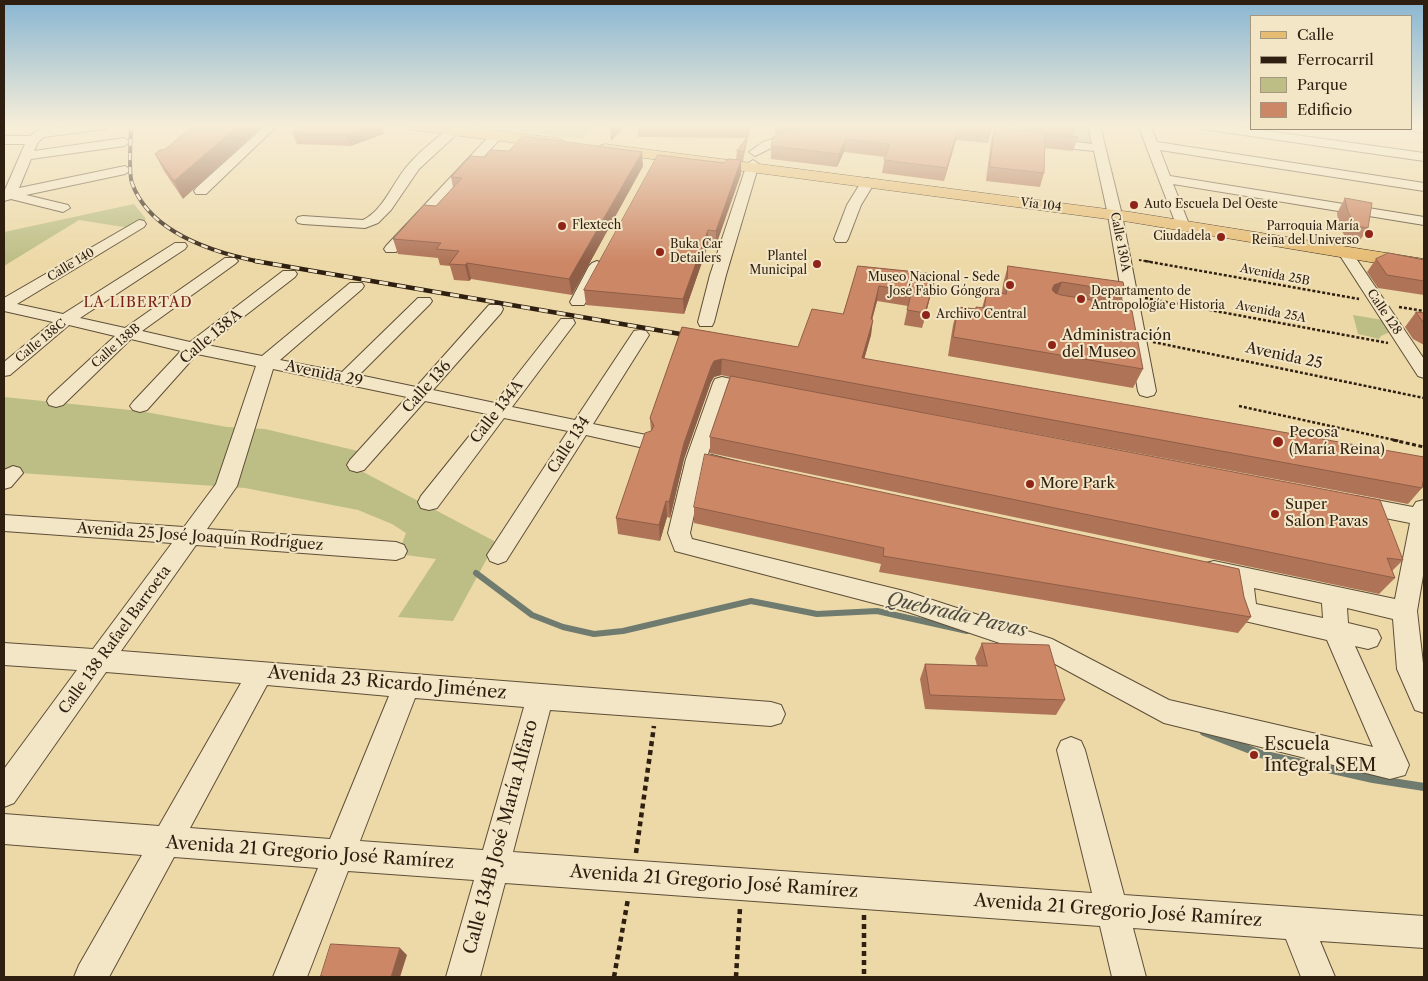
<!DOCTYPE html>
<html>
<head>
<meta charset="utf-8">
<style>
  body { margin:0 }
  #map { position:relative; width:1428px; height:981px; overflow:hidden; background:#edd9a8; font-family:"Libre Caslon Text",serif }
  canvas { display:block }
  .frame { position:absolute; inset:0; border:5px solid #2f1f11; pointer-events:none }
  .legend { position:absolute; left:1250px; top:15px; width:162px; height:115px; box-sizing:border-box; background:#f3e6c6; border:1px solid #a5967e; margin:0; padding:6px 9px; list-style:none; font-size:15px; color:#2f1f11 }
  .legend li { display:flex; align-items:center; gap:10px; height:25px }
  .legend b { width:25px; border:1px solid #a5967e }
</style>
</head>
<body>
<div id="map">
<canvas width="1428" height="981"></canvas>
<div class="frame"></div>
<ul class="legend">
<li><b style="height:6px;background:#e6bc74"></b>Calle</li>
<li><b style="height:6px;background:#2f1f11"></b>Ferrocarril</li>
<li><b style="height:14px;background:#bcbe85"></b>Parque</li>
<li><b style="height:14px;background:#cc8766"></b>Edificio</li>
</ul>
</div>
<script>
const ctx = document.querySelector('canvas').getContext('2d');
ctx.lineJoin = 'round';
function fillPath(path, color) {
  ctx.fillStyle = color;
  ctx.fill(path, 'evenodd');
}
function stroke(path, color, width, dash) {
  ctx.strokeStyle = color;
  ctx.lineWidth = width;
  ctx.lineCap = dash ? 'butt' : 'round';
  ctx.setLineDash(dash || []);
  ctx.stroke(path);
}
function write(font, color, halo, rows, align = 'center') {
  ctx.font = font + ' "Libre Caslon Text",serif';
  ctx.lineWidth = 4;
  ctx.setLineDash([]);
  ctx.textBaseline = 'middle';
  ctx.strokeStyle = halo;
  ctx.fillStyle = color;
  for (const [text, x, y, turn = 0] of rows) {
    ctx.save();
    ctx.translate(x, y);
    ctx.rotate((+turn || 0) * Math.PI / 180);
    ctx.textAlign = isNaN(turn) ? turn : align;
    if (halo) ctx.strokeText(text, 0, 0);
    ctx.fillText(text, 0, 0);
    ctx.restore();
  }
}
const green = new Path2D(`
  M480 125H594L582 139 476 127Z
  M1011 125H1087L1091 146 1012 136Z
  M134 204 146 219 130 228 79 220 4 266V232Z
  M1353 315 1383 320 1390 332 1381 336 1379 339 1358 334Z
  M4 397 140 411 227 427 265 429 358 451 348 464 496 542 453 621 398 617 436 559 398 554 406 533 392 524 358 510 245 488 4 472Z`);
const streamFar1 = new Path2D(`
  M476 573 532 615 563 627 594 634 623 631 751 601 817 614 877 611 967 631`);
const stream = new Path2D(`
  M1204 732 1261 754 1373 779 1424 787`);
const pathFar3 = new Path2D(`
  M1139 260 1152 262`);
const pathFar2 = new Path2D(`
  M1145 261 1359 299
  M1145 298 1388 343
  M1399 307 1424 311
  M1153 342 1424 398
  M1239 406 1399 441`);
const pathFar1 = new Path2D(`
  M1393 440 1424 447`);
const path = new Path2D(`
  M636 853 654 726
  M864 915V977
  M614 977 628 899
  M736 977 740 908`);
const minor = new Path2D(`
  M45 125H58L55 128 82 125H111L105 129 44 137 38 142 34 151 124 138 130 142 124 146 31 159 19 188 125 166 131 170 125 174 26 195 68 205 70 208 63 212 11 199 4 201V192L25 144H4V136H30Z
  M266 125H278L206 194H196L194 191 196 188Z
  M1088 125H1100L1122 215 1156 391 1154 395 1147 397 1140 395 1138 391 1108 215 1094 151 1047 146 1041 142 1047 138 1092 144Z
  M1138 125H1150L1157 142 1424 183V191L1160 150 1170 176 1424 217V225L1173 184 1189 224 1187 227H1177Z
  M1196 125H1224L1424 153V161L1202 129Z
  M1412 125 1424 127V133L1408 130 1407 129H1412Z
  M454 126 460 130 458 133 419 169 391 210 378 223 365 228 303 224 298 223 296 220 298 217 303 216 363 220C385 209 393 181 409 164 421 150 436 139 450 127Z
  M497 131 501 132 503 135 501 138 396 252H386L384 249 386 246 493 132Z
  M798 131 802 132 804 135 802 138 771 148 755 156 749 152 763 142Z
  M753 160 759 164 726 275 714 322 712 326H700L698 322 710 275 747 164Z
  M868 178 875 182 861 205 848 239 846 242H836L834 239 847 205 863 179Z
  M139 220 144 221 146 224 144 227 17 304 63 314 175 243H185L187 246 185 249 80 318 125 328 225 258H235L238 261 235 264 142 331 190 342 283 271H295L297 274 295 277 207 345 262 356 350 283H362L364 286 362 289 280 360 342 372 418 298H430L432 301 430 304 359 375 416 387 489 305H501L503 309 501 313 433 390 495 403 561 319H573L575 323 512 407 575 420 634 331 640 330 646 331 649 335 593 424 651 436 654 441 651 446 644 448 586 435 506 561 498 564 490 561 487 555 568 431 504 418 437 508 429 510 421 508 418 502 421 496 487 414 425 401 364 470 357 472 350 470 347 465 350 460 407 397 273 369 237 486 207 529 396 542 404 545 407 551 404 557 396 560 196 545 121 651 771 702 781 705 785 714 781 723 771 726 550 710 513 852 1092 893 1057 750 1061 741 1071 737 1081 741 1085 750 1124 895 1424 916V948L1320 941 1335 977H1301L1286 939 1133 928 1146 977H1112L1100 926 505 883 480 977H446L474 880 348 871 307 977H273L318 868 174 857 109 977H74L79 965 142 855 4 844V814L159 826 241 683 106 672 14 803 4 807V769L77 670 4 665V643L93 649 172 543 4 531V515L184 527 216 484 256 366 197 354 147 410 140 412 133 410 130 406 133 402 181 351 131 339 63 405 56 407 49 405 47 401 49 397 115 336 69 325 10 375 4 376V362L53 322 4 311V298ZM267 685 389 696 330 839 190 828ZM415 698 524 707 483 850 360 841Z
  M1344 247 1349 248 1424 359V378L1418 376 1337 251 1339 248Z
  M597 261 602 263 605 266 586 302 584 305H572L570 302 589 266 592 263Z
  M722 377 763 386 765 390 763 394 756 396 729 390 708 454 739 462 742 467 739 472 732 474 704 468 690 533 692 539 908 592 1052 639 1169 700 1373 747 1327 640 1236 619C1232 610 1228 593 1233 583L1206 577 1202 570 1206 563 1214 561 1395 599 1410 523 1355 512 1347 510 1344 504 1347 498 1355 496 1413 507 1416 502 1424 500V570L1417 611 1424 672V713L1415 710 1397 669 1393 619 1347 608 1348 623 1377 630 1381 638 1377 646 1368 649 1355 646 1409 765 1405 775 1390 779 1164 723 1044 658 908 612 675 551 668 533 686 459 713 383 715 379ZM1254 588 1322 603 1323 618 1256 604Z
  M13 466 20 468 23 473 11 487 4 489V470Z`);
const major = new Path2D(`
  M404 125H446L557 138 563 140 565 143 563 146 557 148 412 130 407 128Z
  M605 144 1130 212 1424 259V271L1130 222 599 152 597 149 599 146Z`);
const railFar1 = new Path2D(`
  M131 125C131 138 128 172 132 183 150 234 215 253 261 262`);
const rail = new Path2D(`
  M255 261 692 336`);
const wall = new Path2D(`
  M302 125H381L384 134 350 146 297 144 292 133Z
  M638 125H751L748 138H747L746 146 743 161H741V174L716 245H708L684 314 586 305 584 290 724 163 736 160 737 151 746 138 638 137Z
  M775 125 839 129 991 125 992 130 988 143 956 140 944 181 882 173 885 157 844 152 837 167 771 159V146L780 133 775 134Z
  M1028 125H1076V127L1073 137H1078L1073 151 1044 148V173L1040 187 986 181 991 140 995 127 1029 131Z
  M165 149 183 199 164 171 155 154Z
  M643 166 572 295 471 279 469 281 454 280 450 266 440 265 438 258 398 254 393 239 436 206 453 187 451 177Z
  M1345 198 1368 228 1359 242 1347 240 1339 226 1337 213Z
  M1376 259 1424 260V295L1378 288 1367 272Z
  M858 266 936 274 922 328 904 325 908 306 877 301 872 320 871 335 864 359 1422 488 1408 504 925 413 1403 560 1392 571 1395 578 1379 594 710 453V437L730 377 721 375 714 377 711 382 684 459 670 518 667 517 660 541 618 534 616 518 651 431 650 418 682 327 798 347 843 314Z
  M1008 266 1125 292 1119 305 1143 369 1133 388 948 356 953 325 958 307 976 309 982 308 987 291 1002 293 1003 284Z
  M1416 312 1424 313V345L1413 339 1405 327Z
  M694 507 1244 597 1251 617 1238 633 879 572 881 564 694 523Z
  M982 643 1065 700 1056 715 925 709 920 679 925 664 977 666 975 658Z`);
const shadedWall = new Path2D(`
  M239 125H264L183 199 174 181Z
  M376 125H381L384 134 350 146 346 135Z
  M614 125H626L611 141 610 129Z
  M748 125H751L748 138Z
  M775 125H819L775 134Z
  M958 127 956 140 944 181 947 168Z
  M846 139 844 152 837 167 839 154Z
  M642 152 643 166 572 295 569 279Z
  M741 160V174L716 245V231Z
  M708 230V245L684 314 683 299Z
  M467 263 471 279 469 281 465 265Z
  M936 274 932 290 922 328 925 313Z
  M1062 282 1055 300 1047 303 1054 285Z
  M879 286 877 301 868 335 871 319Z
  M873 320 871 335 860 374 862 358Z
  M722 359 721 375 714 377 711 382 684 459 670 518 669 502 684 443 711 367 714 361Z
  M666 501 667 517 660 541 659 525Z
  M400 948 407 955 400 977H391Z`);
const building = new Path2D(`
  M195 125H239L174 181 155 154 160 150 165 149Z
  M302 125H376L346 135 292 133Z
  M820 125H834L839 129 840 125H991L992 130 958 127 947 168 884 160 890 144 846 139 839 154 771 146 773 137 785 131Z
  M1058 125H1076V127Z
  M995 127 1078 137 1045 135 1044 173 990 167Z
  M523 136 642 152 569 279 467 263 465 265 449 264 459 251 436 249 441 243 393 239 424 205 436 206 462 178 451 177 471 156 485 157 490 150 509 151Z
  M747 138 744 152 737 151Z
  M658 155 724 163 728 159 741 160 716 231 708 230 683 299 584 290Z
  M1345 198 1372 203 1368 228 1356 226 1348 212Z
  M1389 253 1424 260V281L1387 275 1376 259Z
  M858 266 936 274 925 313 907 310 912 291 879 286 871 319 873 320 862 358 1424 457V477L1422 488 722 359 714 361 711 367 684 443 669 502 666 501 659 525 616 518 645 433 651 431 654 426 650 418 682 327 798 347 812 309 843 314Z
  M1008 266 1123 282 1125 292 1062 282 1054 285 1052 290 1055 293 1061 295 1128 306 1129 310 1132 311 1143 369 953 337 958 307 976 309V307L984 308 987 291 1006 294Z
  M1416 312 1424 313V323Z
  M731 376 1380 500 1403 560 1387 558 1395 578 710 437Z
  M705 454 1239 569 1244 597 1251 617 883 556 884 548 694 507Z
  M982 643 1049 645 1065 700 930 695 925 664 987 666Z
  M331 944 400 948 391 977H328L321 976Z`);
const markers = [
  [1134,205,5,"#8f2418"],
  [562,226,5,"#8f2418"],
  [1369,234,5,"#8f2418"],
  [1221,237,5,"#8f2418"],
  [660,252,5,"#8f2418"],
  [817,264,5,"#8f2418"],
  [1010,285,5,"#8f2418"],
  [1081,299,5,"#8f2418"],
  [926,315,5,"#8f2418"],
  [1052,345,5,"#8f2418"],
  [1278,442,6,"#8f2418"],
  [1030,484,5,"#8f2418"],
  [1275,514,5,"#8f2418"],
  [1254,755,5,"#8f2418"]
];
const farStreetnames = [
  ["Vía 104",1041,205,7],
  ["Calle 130A",1120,242,79],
  ["Calle 140",71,265,-31],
  ["Avenida 25B",1275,275,11],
  ["Avenida 25A",1271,312,11],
  ["Calle 128",1384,312,56],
  ["Calle 138C",41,341,-39],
  ["Calle 138B",116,346,-41]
];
const farPoinames = [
  ["Auto Escuela Del Oeste",1144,205],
  ["Flextech",572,226],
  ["Parroquia María",1359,227,"right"],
  ["Reina del Universo",1359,241,"right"],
  ["Ciudadela",1211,237,"right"],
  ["Buka Car",670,245],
  ["Detailers",670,259],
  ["Plantel",807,257,"right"],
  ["Municipal",807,271,"right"],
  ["Museo Nacional - Sede",1000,278,"right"],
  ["José Fabio Góngora",1000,292,"right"],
  ["Departamento de",1091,292],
  ["Antropología e Historia",1091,306],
  ["Archivo Central",936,315]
];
const farNeighbourhoodnames = [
  ["LA LIBERTAD",138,303]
];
const poiNames = [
  ["Administración",1062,336],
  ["del Museo",1062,353],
  ["Pecosa",1289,433],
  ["(María Reina)",1289,450],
  ["More Park",1040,484],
  ["Super",1285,505],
  ["Salon Pavas",1285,522]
];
const streetNames = [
  ["Calle 138A",211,337,-40],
  ["Avenida 25",1284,356,12],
  ["Avenida 29",324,374,12],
  ["Calle 136",427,387,-48],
  ["Calle 134A",497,412,-52],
  ["Calle 134",569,445,-57],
  ["Avenida 25 José Joaquín Rodríguez",200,537,4],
  ["Calle 138 Rafael Barroeta",115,640,-54]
];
const nearStreetnames = [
  ["Avenida 23 Ricardo Jiménez",387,683,5],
  ["Calle 134B José María Alfaro",501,837,-75],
  ["Avenida 21 Gregorio José Ramírez",310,853,4],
  ["Avenida 21 Gregorio José Ramírez",714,882,4],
  ["Avenida 21 Gregorio José Ramírez",1118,911,4]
];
const nearPoinames = [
  ["Escuela",1264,745],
  ["Integral SEM",1264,766]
];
const nearWaternames = [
  ["Quebrada Pavas",957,615,13]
];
fillPath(green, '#bcbe85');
stroke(streamFar1, '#707b70', 6);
stroke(stream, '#707b70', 8);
stroke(minor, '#5e4e37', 2);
stroke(major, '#2f1f11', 1);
stroke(pathFar3, '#2f1f11', 2, [2.5, 2]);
stroke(pathFar2, '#2f1f11', 2.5, [3, 2]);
stroke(pathFar1, '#2f1f11', 3, [4, 2.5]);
stroke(path, '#2f1f11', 4.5, [5, 4]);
fillPath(minor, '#f3e6c6');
fillPath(major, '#e6bc74');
stroke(railFar1, '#2f1f11', 4);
stroke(rail, '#2f1f11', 4.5);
stroke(railFar1, '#f3e6c6', 2.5, [7]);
stroke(rail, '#f3e6c6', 3, [9]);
fillPath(wall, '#af7458');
fillPath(shadedWall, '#8f5e47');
fillPath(building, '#cc8766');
stroke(building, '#8f5e47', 1);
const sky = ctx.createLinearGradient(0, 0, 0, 262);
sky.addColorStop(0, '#89b6d2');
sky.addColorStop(0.48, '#f7eed8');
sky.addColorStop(1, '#f7eed800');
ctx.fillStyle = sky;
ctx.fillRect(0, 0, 1428, 262);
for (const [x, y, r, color] of markers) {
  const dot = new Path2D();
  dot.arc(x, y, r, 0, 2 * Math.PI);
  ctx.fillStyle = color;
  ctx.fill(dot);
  stroke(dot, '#f3e6c6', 2);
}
write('12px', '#2f1f11', '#f3e6c6', farStreetnames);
write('12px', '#2f1f11', '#f3e6c6', farPoinames, 'left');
ctx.letterSpacing = '1px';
write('14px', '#7a1f14', '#f3e6c6', farNeighbourhoodnames);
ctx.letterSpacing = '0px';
write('15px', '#2f1f11', '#f3e6c6', poiNames, 'left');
write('15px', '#2f1f11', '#f3e6c6', streetNames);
write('18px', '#2f1f11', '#f3e6c6', nearStreetnames);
write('18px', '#2f1f11', '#f3e6c6', nearPoinames, 'left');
write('italic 19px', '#4f4d41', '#f3e6c6', nearWaternames);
</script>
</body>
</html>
